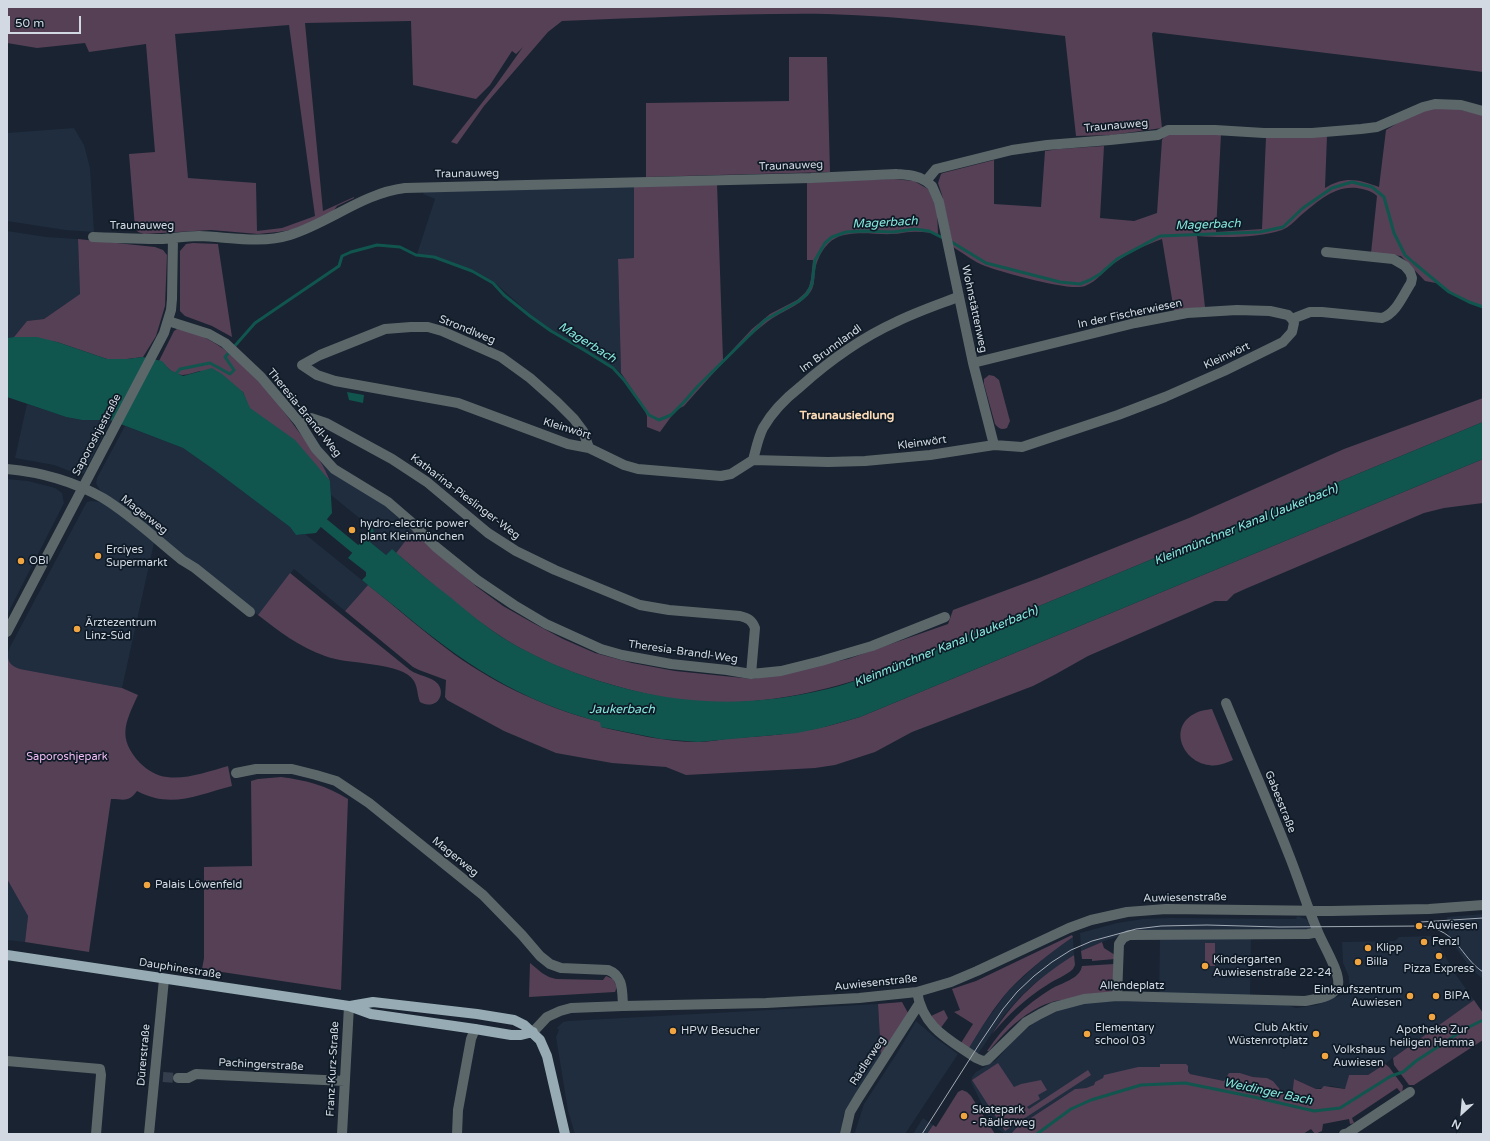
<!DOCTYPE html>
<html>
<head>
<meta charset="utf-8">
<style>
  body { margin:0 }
  #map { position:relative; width:1490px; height:1141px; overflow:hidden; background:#192331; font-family:"Varela Round",sans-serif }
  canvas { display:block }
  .frame { position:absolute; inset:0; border:8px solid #d2d9e2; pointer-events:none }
  .north { position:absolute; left:1442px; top:1093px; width:40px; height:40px; -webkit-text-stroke:3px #0f1a27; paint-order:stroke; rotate:206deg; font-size:11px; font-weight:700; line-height:16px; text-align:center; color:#d2d9e2 }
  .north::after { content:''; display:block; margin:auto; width:14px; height:18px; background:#d2d9e2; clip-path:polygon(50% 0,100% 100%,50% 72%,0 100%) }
  .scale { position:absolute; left:8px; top:16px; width:73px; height:18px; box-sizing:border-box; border:2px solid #d2d9e2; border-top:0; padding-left:5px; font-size:12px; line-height:14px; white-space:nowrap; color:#d2d9e2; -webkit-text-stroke:3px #0f1a27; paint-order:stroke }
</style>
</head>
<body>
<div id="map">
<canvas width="1490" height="1141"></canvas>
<div class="frame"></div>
<div class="north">N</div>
<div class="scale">50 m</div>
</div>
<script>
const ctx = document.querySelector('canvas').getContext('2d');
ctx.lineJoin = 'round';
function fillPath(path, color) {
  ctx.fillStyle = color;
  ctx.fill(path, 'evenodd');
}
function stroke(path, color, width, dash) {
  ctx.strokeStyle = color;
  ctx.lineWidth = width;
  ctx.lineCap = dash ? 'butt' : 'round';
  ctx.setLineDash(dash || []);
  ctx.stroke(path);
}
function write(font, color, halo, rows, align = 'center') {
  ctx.font = font + ' "Varela Round",sans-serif';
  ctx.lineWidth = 3.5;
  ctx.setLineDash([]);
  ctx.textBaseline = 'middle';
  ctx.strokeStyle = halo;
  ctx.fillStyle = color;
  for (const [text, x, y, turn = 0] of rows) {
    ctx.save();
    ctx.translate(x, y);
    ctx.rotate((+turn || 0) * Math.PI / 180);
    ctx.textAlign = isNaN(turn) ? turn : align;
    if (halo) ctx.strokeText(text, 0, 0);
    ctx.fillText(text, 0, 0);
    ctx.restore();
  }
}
const built = new Path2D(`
  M74 128 84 145 90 168 94 232 65 230 7 221V133Z
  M634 186V258L618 259 621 373 614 367 552 330 531 315 494 282 473 270 434 256 417 254 435 199 423 194 424 192Z
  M7 231 46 237 78 239 80 294 44 319 27 321 14 337 7 338Z
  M27 404 66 417 82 420H111L84 473 80 475 54 465 15 458Z
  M125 426 183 448 213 469 290 527 296 535 305 534 368 585 345 611 294 569 258 615 105 495 99 489 96 483 97 478Z
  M321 462 384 505 413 531 396 553 392 549 386 555 370 542 374 533V530L331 495 330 481Z
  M7 479 28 481 55 488 62 493 64 503 7 615Z
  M91 501 101 502 107 504 154 543 122 688 20 669 11 665 8 660V652L10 647 84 507 87 502Z
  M7 879 28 916 25 942 7 940Z
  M1483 914V979L1471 969 1450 939 1448 932 1447 917Z
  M1297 916 1306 919 1309 922V929L1306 931 1127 934 1104 941 1081 951 1080 933 1117 923 1143 919 1170 918 1296 919Z
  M1431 936 1434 937 1456 975 1474 1000 1372 1073 1368 1075 1361 1076 1349 1075 1346 1089 1331 1086 1316 1089 1294 1079 1292 1096H1288L1283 1093 1273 1081 1267 1078 1253 1077 1240 1073 1224 1081 1190 1074 1186 1064H1161L1160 1067H1138L1104 1078 1095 1082 1094 1085 1086 1088 1075 1089 1017 1127 1011 1134H1005L998 1129 986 1113 971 1082 972 1077 976 1072 996 1060 1012 1042 1026 1029 1037 1021 1066 1007 1098 1000 1281 1003 1296 1008 1317 1005 1341 995 1349 993V977L1343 963 1342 942 1395 941 1399 937Z
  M1073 937 1074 955 1036 982 1020 997 1004 1015 978 1054 969 1048 981 1028 1008 991 1044 958Z
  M1160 938H1251L1250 997 1159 995Z
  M878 1004 881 1057 843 1116 842 1134H575L568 1111 556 1037 559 1030 557 1028 563 1022 568 1021Z
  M916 1021 937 1039 958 1054 905 1134H853L855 1132 864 1104 899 1050Z
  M923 1118 933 1125 927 1134H913Z`);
const green = new Path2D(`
  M7 7H1483V72L1153 32 1152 34 1162 128 1112 135 1076 136 1065 36C986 27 907 16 827 14 739 13 650 18 562 21L548 32 484 106 457 144 451 142 496 85 523 47 516 54 512 51 490 85 476 99 413 85 411 21 305 23 323 211 354 197V198L337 206 332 213 317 220 291 230 278 232 258 234 211 230 144 234 138 232 135 228 129 154 155 152 146 44 89 52 85 43 37 48 7 43ZM289 25 315 216 282 228 257 231 256 183 188 178 175 34Z
  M789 57H827L830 172 646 177V103L789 101Z
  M1448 107 1483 115V307L1449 292 1441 284 1425 281 1401 256 1371 253 1377 196C1372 191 1364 189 1357 188 1334 185 1316 203 1299 217 1294 222 1289 227 1282 230 1260 238 1221 238 1197 236L1205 307 1174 311 1162 239C1146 245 1130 252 1116 262 1105 269 1098 281 1085 286 1070 292 1002 272 985 266 974 262 963 253 953 247L942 195 938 183 941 174 943 173 994 160V204L1041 207 1045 151 1059 149 1104 146 1100 218 1134 221 1157 213 1162 140 1166 134H1221L1216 232 1262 229 1266 137 1327 136 1325 188C1345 176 1358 179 1379 187L1386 130 1411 115 1424 110Z
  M893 179 914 181 928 189 937 209 938 234C929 233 921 231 911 232 905 232 899 234 893 234 875 235 853 230 836 238 825 243 817 258 815 270 814 279 815 288 808 295 797 307 780 312 767 322 736 346 710 377 684 406L676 410 660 432 647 427V416L642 404 621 373 618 259 634 258V186L717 183 723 360 752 329 770 314 797 300 805 293 809 287 811 279 813 260H807V181Z
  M78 239 155 247 163 250 167 255 165 306 156 336 143 357 127 359H107L57 342 14 337 27 321 44 319 80 294Z
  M193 243 218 244 232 337 212 326 185 316 180 311V251L186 244Z
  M177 329C228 335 274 397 302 436 308 445 315 452 320 461 324 467 327 474 330 481L280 431 249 408 243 392 200 371C189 374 179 379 169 369 165 366 164 362 159 361L174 331Z
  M989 375 994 376 999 380 1010 421 1007 428C1002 430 999 429 995 424L984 384V379Z
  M1483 398V422L875 674C816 694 753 707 690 701 659 698 629 690 599 681 567 671 536 658 508 641 468 616 432 583 396 553L413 531 477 587 503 606 533 623 563 639 595 653 632 663 675 671 753 679 848 659 948 624 953 610 1039 578 1189 518 1344 449Z
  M1483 459V503L1444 508 1424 513 1245 589 1234 594 1227 601H1215L1088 656 1056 674 1033 686 912 732 875 752 835 765 815 768 686 775 666 767 612 763 556 753 504 731 447 700 445 697 446 680 419 670 413 667 345 611 368 585C397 608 425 633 455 655 499 686 549 709 601 722V727C633 734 665 742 698 742 710 742 722 739 734 738 779 736 816 731 860 717Z
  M290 573 410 670C418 676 431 676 438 684 446 694 437 711 420 702 417 695 418 688 414 681 402 661 346 665 325 656 299 647 279 631 258 615Z
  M8 652C7 662 11 666 20 669L122 688 138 695C125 723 117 738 140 763 147 770 157 776 167 777 185 780 210 771 228 766L232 786C197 795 171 809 137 791 128 803 124 799 111 799L89 952 25 942 28 916 7 879V654Z
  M1212 709 1233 760C1225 763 1217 767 1209 765 1183 762 1168 728 1194 714 1200 710 1206 710 1212 709Z
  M281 777C306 780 327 786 348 799L341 990 202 969 204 958V867L252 866 251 781 258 779Z
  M1072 935 1073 937C1050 953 1028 970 1009 990 994 1007 981 1028 969 1048L961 1043 973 1024 954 1012 960 1010 952 989 976 981Z
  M1102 942 1104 948 1115 955V959L1092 961V959H1082L1081 951Z
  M1205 943H1215V966H1205Z
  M1074 955 1075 965 1073 969C1066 976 1055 979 1047 985 1026 998 1008 1015 992 1034 1016 998 1038 978 1074 955Z
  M530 963 542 973 549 977 556 979 603 980 606 976 613 979 617 987 615 992 529 997Z
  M1114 964 1113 993 1055 1001C1027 1009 1006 1030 989 1051H987C1005 1025 1025 1005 1051 989 1061 983 1080 979 1082 966Z
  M1474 1000 1483 1013V1040L1414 1085H1409L1394 1065 1393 1058Z
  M902 1002 908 1013 881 1057 878 1004Z
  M944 1010 948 1018 940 1029 931 1016Z
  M998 1063 1014 1087 1021 1084 1041 1080 1047 1090 1038 1095 1040 1099 1027 1107 1029 1109 1088 1070 1091 1075 1005 1131 972 1080Z
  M1160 1064H1186L1188 1066V1071L1190 1074 1224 1081 1229 1073H1240L1253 1077 1267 1078 1273 1081 1283 1093 1288 1096H1292L1294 1079 1316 1089H1321L1324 1086 1345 1089 1349 1075H1368L1385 1064 1389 1067 1403 1086 1402 1094 1397 1088 1352 1118 1354 1123 1350 1124 1349 1119 1323 1124 1322 1131 1315 1134 1311 1129 1303 1134H1011L1017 1127 1075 1089 1086 1088 1094 1085 1095 1082 1103 1078 1104 1075 1138 1067H1160Z
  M962 1090 967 1092 971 1096 995 1134H927L933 1125 936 1127 958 1092Z`);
const water = new Path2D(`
  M14 337H37L57 342 107 359H127L143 357 162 361 170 370 183 376 212 368 222 374 243 392 250 408 295 440 330 481 332 513 316 533 296 535 290 527 213 469 183 448 110 420H82L66 417 7 397V338Z
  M347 392 364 395 363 403 349 400Z
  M1483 422V459L860 717 821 728 797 733 698 742 661 739 601 727 600 722C519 701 461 662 398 609 386 599 373 590 362 580L366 576V572L348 558 368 533V530L370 526C377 531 373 536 370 542L386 555 392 549C411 566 430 582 450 597 469 613 487 628 508 641 537 658 568 671 599 681 672 704 739 708 814 692 835 688 855 681 875 674Z`);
const stream = new Path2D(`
  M950 241 986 263 1060 282 1080 284 1090 280 1100 274 1117 259 1160 236 1260 232 1283 227 1303 208 1332 188 1352 182 1372 187 1384 197 1394 233 1405 255 1414 263 1449 292 1469 302 1483 307
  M175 375 180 369 210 363 230 374 234 370 225 357 255 323 339 266 342 256 351 252 377 245 400 247 416 255 434 257 472 271 493 283 504 295 530 316 551 331 584 350 613 368 624 380 649 415 659 420 671 415 684 402 697 387 765 320 799 301 807 294 812 284 815 260 825 243 832 237 846 232 862 231 893 232 915 229 929 231 943 238
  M1037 1134 1071 1109 1091 1100 1141 1085 1185 1083 1254 1097 1314 1111 1340 1108 1391 1076 1403 1072 1416 1061 1465 1029 1483 1020`);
const canal = new Path2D(`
  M314 515 365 557`);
const minorTunnel = new Path2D(`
  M163 1077 178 1078`);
const minor = new Path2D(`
  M926 181 932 186 939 202 973 363 994 445
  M93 237C116 238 139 239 163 239 175 238 187 236 199 236 229 237 261 244 290 235 329 223 363 193 405 188L811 178 896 174C907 175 917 175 926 181L936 169 1012 150 1047 145 1110 140 1158 135 1168 130H1215L1264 133H1312L1361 129 1377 127 1423 107 1435 104 1461 105 1483 111
  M168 321 209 334 225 343 261 377 299 422 316 449 334 469 388 502 410 521 436 547 477 580 514 605 546 624 601 649 622 655 671 664 727 670 751 674 781 671 821 661 872 646 945 617
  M973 363 1135 323 1187 313 1237 310 1270 311 1288 315 1292 319
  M299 422 311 418 326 423 392 459 427 482 488 533 516 551 555 570 640 605 669 610 740 616C748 618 752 620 755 628L751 674
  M589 448 583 431 574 419 557 402 530 378 501 357 442 331 428 327H411L385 329 320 355 302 365 317 375 335 381 458 403 568 444 589 448 624 465 638 469 721 476 731 474 753 460 828 462 865 461 930 455 994 445 1022 447 1118 415 1165 397 1224 371 1283 342 1292 332 1294 323 1292 319 1310 312H1322L1382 318C1396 314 1403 295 1411 283L1412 278 1410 272 1405 266 1393 259 1326 252
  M753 460C756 449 758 438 763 428 772 412 786 398 800 387 829 361 861 338 896 322 916 312 937 305 958 297
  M7 469C40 472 73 481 103 498 131 515 156 539 182 560L195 568 250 612
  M7 632 164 333 171 310 172 299 173 238
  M236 773 256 769H292L316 775 336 781 369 803 483 895 522 935 540 956 550 964 561 968 608 970C624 976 622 992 623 1006
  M917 992C923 1028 949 1039 976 1058L983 1061 987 1060 1026 1022 1040 1014 1054 1007 1084 999 1117 996 1305 1001C1315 999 1336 997 1338 985 1341 973 1322 943 1318 932 1307 907 1299 880 1289 855 1269 804 1247 754 1226 703
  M1117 996 1119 944 1123 938 1129 935 1308 934 1318 932
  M533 1032 547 1017 560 1011 571 1008 623 1006 766 1003 859 998 917 992 951 982 977 971 1069 928 1091 920 1127 912 1166 909 1331 911 1429 909 1483 905
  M7 1061 100 1069 101 1075 96 1134
  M178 1078H188L196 1074 345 1081
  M149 1134 164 979
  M342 1134 349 1006
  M457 1134 458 1110 471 1039 475 1029
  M845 1134 850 1112 859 1097 919 1004
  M1344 1134 1348 1133 1410 1092`);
const major = new Path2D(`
  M7 955 349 1006 371 1014 475 1029 511 1035H521L533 1032
  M350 1006 373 1002 477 1014 514 1020 524 1025 540 1040 547 1056 565 1134`);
const tram = new Path2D(`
  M1421 922 1483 918
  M922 1134 980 1043 1003 1009 1017 992 1034 976 1052 962 1071 950 1092 941 1136 929 1161 926 1207 925 1279 927 1423 926C1459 931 1459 956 1483 972`);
const markers = [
  [352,530,4,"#f1a540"],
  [98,556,4,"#f1a540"],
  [21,561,4,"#f1a540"],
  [77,629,4,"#f1a540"],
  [147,885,4,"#f1a540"],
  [1419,926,4,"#f1a540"],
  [1424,942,4,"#f1a540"],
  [1368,948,4,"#f1a540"],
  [1439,956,4,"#f1a540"],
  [1358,962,4,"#f1a540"],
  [1205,966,4,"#f1a540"],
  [1410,996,4,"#f1a540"],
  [1436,996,4,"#f1a540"],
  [1432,1017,4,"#f1a540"],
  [673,1031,4,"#f1a540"],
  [1087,1034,4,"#f1a540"],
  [1316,1034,4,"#f1a540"],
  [1325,1056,4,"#f1a540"],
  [964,1116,4,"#f1a540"]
];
const streetNames = [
  ["Traunauweg",1116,126,-5],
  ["Traunauweg",791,166,-2],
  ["Traunauweg",467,174,-1],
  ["Traunauweg",142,226],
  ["Wohnstättenweg",974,309,78],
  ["In der Fischerwiesen",1130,314,-12],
  ["Strondlweg",467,330,22],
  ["Im Brunnlandl",831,349,-36],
  ["Kleinwört",1227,356,-25],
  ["Theresia-Brandl-Weg",304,413,51],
  ["Kleinwört",567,429,17],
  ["Saporoshjestraße",97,435,-62],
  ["Kleinwört",922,443,-8],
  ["Katharina-Pieslinger-Weg",465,497,37],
  ["Magerweg",144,515,38],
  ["Theresia-Brandl-Weg",683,652,8],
  ["Gabesstraße",1280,802,68],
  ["Magerweg",455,857,39],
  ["Auwiesenstraße",1185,898,-1],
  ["Dauphinestraße",180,969,9],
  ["Auwiesenstraße",876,983,-6],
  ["Allendeplatz",1132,986],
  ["Dürerstraße",144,1055,-85],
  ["Rädlerweg",868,1061,-57],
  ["Pachingerstraße",261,1065,3],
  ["Franz-Kurz-Straße",333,1069,-87]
];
const poiNames = [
  ["hydro-electric power",360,524],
  ["plant Kleinmünchen",360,537],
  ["Erciyes",106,550],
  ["Supermarkt",106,563],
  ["OBI",29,561],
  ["Ärztezentrum",85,623],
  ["Linz-Süd",85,636],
  ["Palais Löwenfeld",155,885],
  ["Auwiesen",1427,926],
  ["Fenzl",1432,942],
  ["Klipp",1376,948],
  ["Kindergarten",1213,960],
  ["Auwiesenstraße 22-24",1213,973],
  ["Billa",1366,962],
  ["Pizza Express",1439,969,"center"],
  ["Einkaufszentrum",1402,990,"right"],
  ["Auwiesen",1402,1003,"right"],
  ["BIPA",1444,996],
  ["Elementary",1095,1028],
  ["school 03",1095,1041],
  ["Club Aktiv",1308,1028,"right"],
  ["Wüstenrotplatz",1308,1041,"right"],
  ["Apotheke Zur",1432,1030,"center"],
  ["heiligen Hemma",1432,1043,"center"],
  ["HPW Besucher",681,1031],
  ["Volkshaus",1333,1050],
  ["Auwiesen",1333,1063],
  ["Skatepark",972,1110],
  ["- Rädlerweg",972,1123]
];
const parkNames = [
  ["Saporoshjepark",67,757]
];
const waterNames = [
  ["Magerbach",885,223,-3],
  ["Magerbach",1208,225,-2],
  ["Magerbach",587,343,32],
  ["Kleinmünchner Kanal (Jaukerbach)",1246,525,-22],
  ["Kleinmünchner Kanal (Jaukerbach)",946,647,-22],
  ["Jaukerbach",622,710],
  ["Weidinger Bach",1268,1092,12]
];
const neighbourhoodNames = [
  ["Traunausiedlung",847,416]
];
fillPath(built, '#1f2d3f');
fillPath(green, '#554056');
fillPath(water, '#11554f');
stroke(stream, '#11554f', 3);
stroke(canal, '#11554f', 10);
stroke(minorTunnel, '#353e4c', 10, [10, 5]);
stroke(minor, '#5c676a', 10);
stroke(major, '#96abb3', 10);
stroke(tram, '#a3abb5', 1);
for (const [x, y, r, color] of markers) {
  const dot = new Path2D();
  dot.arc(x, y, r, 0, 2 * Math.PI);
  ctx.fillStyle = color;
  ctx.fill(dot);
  stroke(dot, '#0f1a27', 1.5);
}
write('11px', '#d2d9e2', '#0f1a27', streetNames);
write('11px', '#d2d9e2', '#0f1a27', poiNames, 'left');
write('11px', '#f2bcf3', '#0f1a27', parkNames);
write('italic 12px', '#86e9de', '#0f1a27', waterNames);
write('bold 12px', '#fcdbb7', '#0f1a27', neighbourhoodNames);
</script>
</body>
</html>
